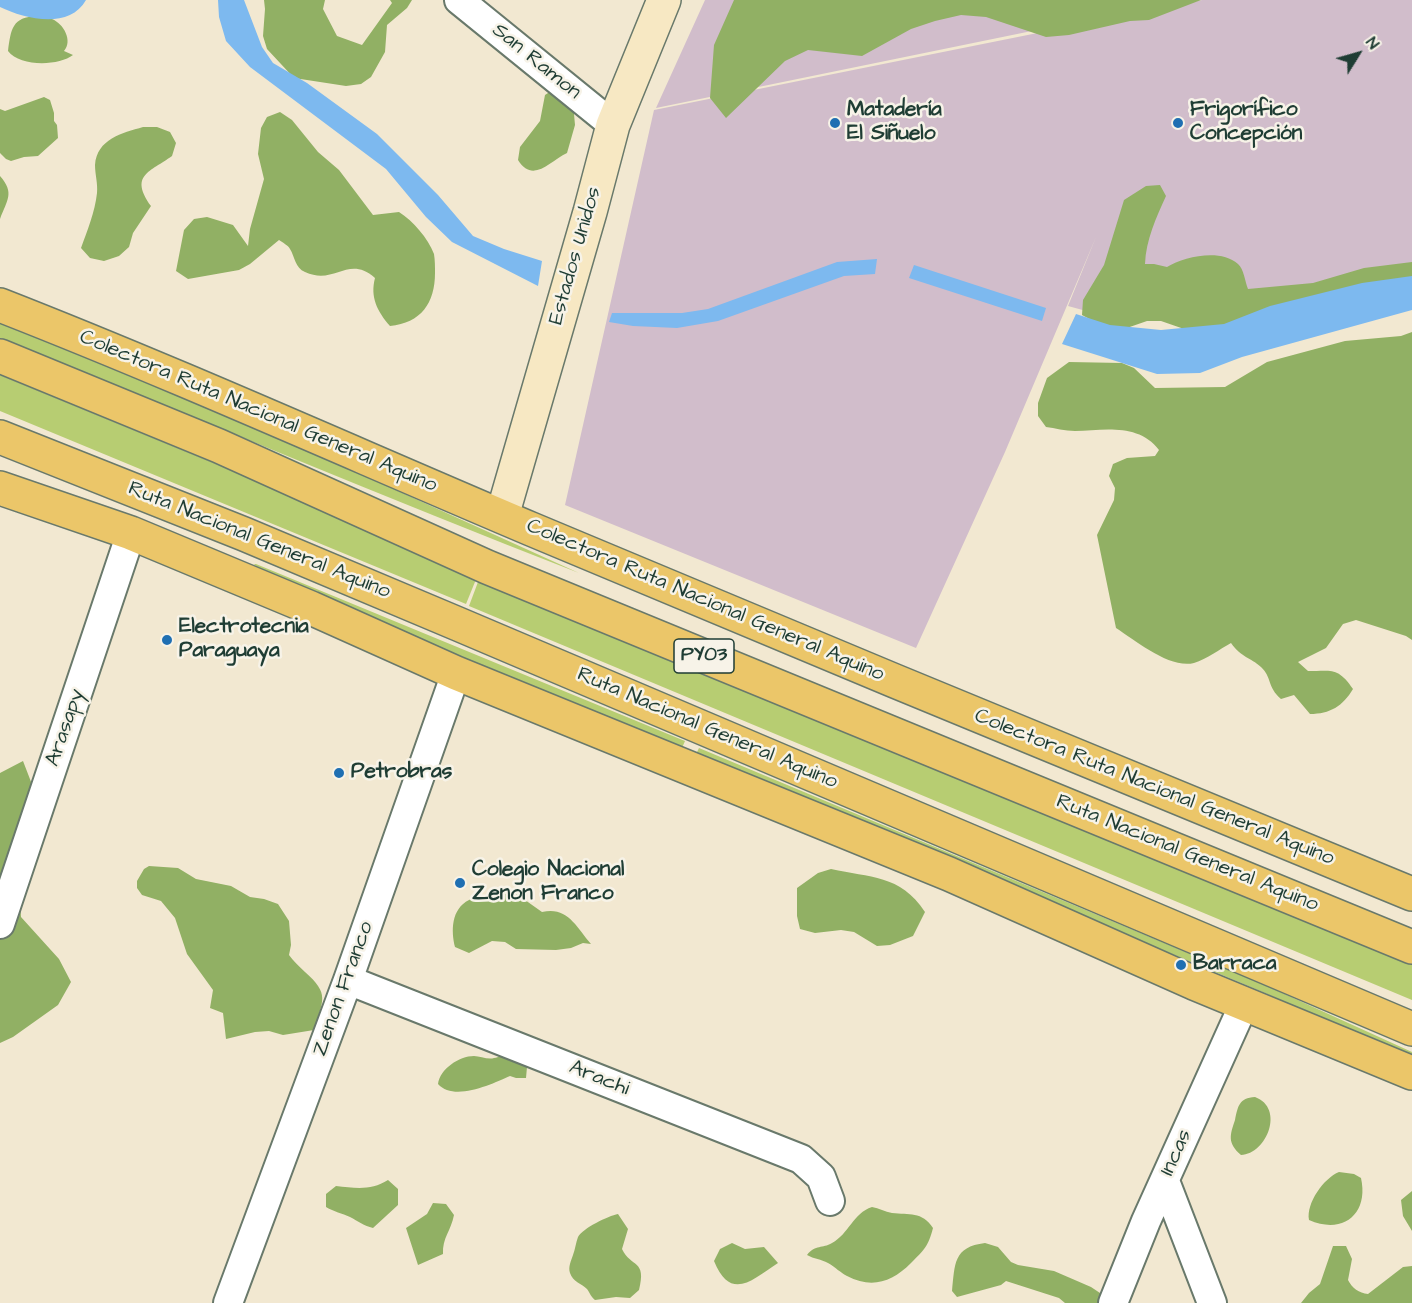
<!DOCTYPE html>
<html>
<head>
<meta charset="utf-8">
<style>
  body { margin:0 }
  #map { position:relative; width:1412px; height:1303px; overflow:hidden; background:#f2e8d1; font-family:"Architects Daughter",sans-serif }
  canvas { display:block }
  .north { position:absolute; left:1328px; top:24px; width:60px; height:60px; -webkit-text-stroke:4px #f7f3e8; paint-order:stroke; rotate:53deg; font-size:16px; font-weight:700; line-height:24px; text-align:center; color:#1f3d34 }
  .north::after { content:''; display:block; margin:auto; width:21px; height:27px; background:#1f3d34; clip-path:polygon(50% 0,100% 100%,50% 72%,0 100%) }
</style>
</head>
<body>
<div id="map">
<canvas width="1412" height="1303"></canvas>
<div class="north">N</div>
</div>
<script>
const ctx = document.querySelector('canvas').getContext('2d');
ctx.lineJoin = 'round';
function fillPath(path, color) {
  ctx.fillStyle = color;
  ctx.fill(path, 'evenodd');
}
function stroke(path, color, width, dash) {
  ctx.strokeStyle = color;
  ctx.lineWidth = width;
  ctx.lineCap = dash ? 'butt' : 'round';
  ctx.setLineDash(dash || []);
  ctx.stroke(path);
}
function write(font, color, halo, rows, align = 'center') {
  ctx.font = font + ' "Architects Daughter",sans-serif';
  ctx.lineWidth = 5;
  ctx.setLineDash([]);
  ctx.textBaseline = 'middle';
  ctx.strokeStyle = halo;
  ctx.fillStyle = color;
  for (const [text, x, y, turn = 0] of rows) {
    ctx.save();
    ctx.translate(x, y);
    ctx.rotate((+turn || 0) * Math.PI / 180);
    ctx.textAlign = isNaN(turn) ? turn : align;
    if (halo) ctx.strokeText(text, 0, 0);
    ctx.fillText(text, 0, 0);
    ctx.restore();
  }
}
const industrial = new Path2D(`
  M705 0H1183L656 108Z
  M1202 0H1412V271L1119 320 1068 306 1096 237 1005 452 916 648 565 505 654 110Z`);
const green = new Path2D(`
  M0 315 195 399 579 573C385 498 193 416 0 338Z
  M0 375 479 572 466 604 0 411Z
  M254 564H256L685 741 682 748 294 589 261 572Z
  M481 574 1412 964V1000L469 606Z
  M699 748 1267 986 1412 1052V1059L1265 993 696 754Z`);
const forest = new Path2D(`
  M264 0H325L323 9 337 36 362 45 392 3 390 0H412L407 8 387 25 385 52 371 77 361 84 346 86 294 78 267 49 263 36 265 9Z
  M734 0H1201L1149 20 1130 21 1069 35 1046 37 986 17 961 15 935 21 911 29 862 56 808 50 785 61 726 118 710 98 714 45Z
  M37 16C42 17 47 18 52 19 64 24 73 41 64 51L73 55C59 66 20 67 8 51 11 29 12 17 37 16Z
  M551 91 573 103 575 125 567 153C550 161 533 184 518 160L520 147 540 121 545 95Z
  M44 97 50 100 54 113V121L57 125 58 138 38 156 24 157 11 161 6 159 0 153V109L5 111Z
  M280 112 292 120 318 152 339 170 373 215 399 212C413 221 428 238 434 254 435 260 435 267 435 273 435 303 421 323 390 326 377 311 370 297 375 278 348 254 335 286 305 272 295 268 295 257 290 249 288 245 283 243 279 240L250 264 239 270 188 279 176 271 184 230 194 219 207 217 233 225 248 246 250 229 264 179 258 154 261 128 267 117Z
  M143 127H157L170 132 176 143 172 156C150 172 129 175 151 206L133 233 129 247 119 256 104 261 90 258 81 248C87 231 95 212 97 193 98 184 95 174 95 165 97 139 122 133 143 127Z
  M0 176C15 193 7 200 0 219Z
  M1160 185 1166 196C1156 218 1146 240 1145 264H1154L1167 267C1184 257 1220 248 1238 264 1244 269 1245 282 1248 289L1313 283 1364 268 1412 262V288L1309 314 1187 330 1161 321H1147L1121 330 1108 329 1082 315 1083 300 1104 265 1124 200 1146 186Z
  M1412 332V640L1406 636 1356 620 1343 624 1326 648 1298 662 1308 671C1332 671 1338 667 1353 689 1343 706 1330 714 1310 714L1294 695 1281 699C1267 687 1272 677 1261 667 1250 657 1242 658 1231 643 1220 649 1207 659 1194 663 1170 669 1136 641 1116 628L1097 535 1114 500 1115 488 1109 476 1113 464 1127 458 1155 456 1159 450C1139 423 1104 430 1075 431 1065 431 1055 428 1046 427L1038 416V403L1047 378 1069 362 1122 363 1134 368 1155 388 1225 387 1267 362 1345 341 1401 336Z
  M23 761 33 787 19 889 21 917 59 959 71 982 58 1005 13 1037 0 1043V773Z
  M149 866 178 868 196 879 231 886 250 897 264 899 278 904 289 921 291 945 289 955C293 961 299 966 305 972 330 994 323 1000 314 1030L283 1035 269 1031 255 1032 226 1039 223 1013 210 1008 213 990 187 954 175 918 161 901 142 895 137 888V881L144 869Z
  M831 869C870 878 900 874 925 912L913 936 890 945 877 946 854 932 841 930 815 933 800 929 797 916V888L818 873Z
  M506 890 518 895 542 912C567 906 576 926 591 944L583 943 571 948 556 950 516 949 505 942 492 941 469 953 455 947C451 931 451 909 469 900 480 894 494 895 506 890Z
  M511 1049 528 1056 526 1078H516L510 1076C492 1084 454 1102 438 1084 440 1069 459 1056 474 1056 480 1056 488 1060 494 1058 499 1058 506 1052 511 1049Z
  M1255 1097C1285 1108 1267 1154 1241 1155 1227 1143 1230 1135 1235 1120 1238 1106 1239 1098 1255 1097Z
  M1339 1172 1354 1174 1361 1178C1369 1214 1343 1235 1309 1220 1306 1203 1324 1178 1339 1172Z
  M388 1180 398 1189V1205L373 1228C364 1226 358 1221 350 1217 342 1213 334 1212 326 1207V1194L336 1186C355 1188 371 1191 388 1180Z
  M1412 1191V1231L1403 1216 1401 1200Z
  M433 1203 446 1204 454 1215C451 1231 442 1238 443 1254L418 1265 406 1228 427 1214Z
  M872 1207C879 1208 885 1212 892 1213 909 1215 922 1211 933 1228 928 1247 924 1250 911 1263 892 1282 872 1289 847 1276 841 1273 835 1267 828 1263 821 1259 814 1259 807 1255 816 1244 822 1249 832 1243 849 1234 853 1213 872 1207Z
  M618 1214 628 1229 622 1249C631 1268 647 1259 639 1290L630 1298 616 1297 595 1300C591 1297 590 1293 587 1289 581 1283 573 1282 570 1273 568 1267 571 1261 573 1255 575 1250 576 1242 578 1237 583 1228 608 1216 618 1214Z
  M732 1243 745 1249 764 1247 778 1263C752 1280 731 1302 714 1261L720 1249Z
  M985 1243 998 1247 1011 1262 1018 1265 1054 1271 1091 1287 1103 1295 1104 1303H1065L1059 1298 1006 1281 1001 1285 957 1297 952 1291C955 1264 953 1247 985 1243Z
  M1333 1246H1346L1352 1259 1348 1280C1352 1288 1359 1293 1368 1294L1403 1267 1412 1266V1303H1301L1309 1293 1320 1284Z`);
const water = new Path2D(`
  M0 0H86C69 30 25 19 0 7Z
  M218 0H244L262 47 273 63 307 83 377 134 438 195 473 236 504 249 542 261 538 286 452 242 426 217 386 169 250 67 226 41 219 17Z
  M877 259 875 274 844 276 718 321 677 328 633 326 609 322 612 313H682L708 309 837 262Z
  M914 265 1046 308 1042 321 909 278Z
  M1412 276V310L1242 357 1200 373 1157 374 1062 344 1076 314 1110 325 1161 330 1224 324 1270 306 1362 283Z`);
const street = new Path2D(`
  M459 0 613 125
  M0 924 131 533
  M348 980 801 1159 821 1177 830 1201
  M1165 1181 1212 1303
  M228 1303 348 980 456 673
  M1113 1303 1146 1221 1244 1004`);
const secondary = new Path2D(`
  M502 516 590 212 613 125 664 0`);
const primary = new Path2D(`
  M0 305C179 375 354 454 531 529 824 652 1118 774 1412 894
  M0 488 131 533 311 608 456 673 949 874 1194 983 1412 1073`);
const highway = new Path2D(`
  M0 356 219 446 487 567 1412 947
  M0 437 244 534 458 624 1412 1029`);
const markers = [
  [835,123,6,"#1f6fb2"],
  [1178,123,6,"#1f6fb2"],
  [167,640,6,"#1f6fb2"],
  [339,773,6,"#1f6fb2"],
  [460,883,6,"#1f6fb2"],
  [1181,965,6,"#1f6fb2"]
];
const shields = [
  [704,656,60]
];
const shieldNames = [
  ["PY03",704,656]
];
const streetNames = [
  ["San Ramon",536,62,39],
  ["Estados Unidos",576,256,-74],
  ["Colectora Ruta Nacional General Aquino",258,412,23],
  ["Ruta Nacional General Aquino",259,541,22],
  ["Colectora Ruta Nacional General Aquino",705,601,23],
  ["Arasapy",66,728,-71],
  ["Ruta Nacional General Aquino",707,729,23],
  ["Colectora Ruta Nacional General Aquino",1154,788,22],
  ["Ruta Nacional General Aquino",1187,854,22],
  ["Zenon Franco",344,989,-70],
  ["Arachi",599,1079,22],
  ["Incas",1177,1153,-66]
];
const poiNames = [
  ["Matadería",847,111],
  ["El Siñuelo",847,135],
  ["Frigorífico",1190,111],
  ["Concepción",1190,135],
  ["Electrotecnia",179,628],
  ["Paraguaya",179,652],
  ["Petrobras",351,773],
  ["Colegio Nacional",472,871],
  ["Zenon Franco",472,895],
  ["Barraca",1193,965]
];
fillPath(industrial, '#d1bdcb');
fillPath(green, '#b7cd72');
fillPath(forest, '#91b064');
fillPath(water, '#7db9ef');
stroke(street, '#69796b', 32);
stroke(secondary, '#69796b', 36);
stroke(primary, '#69796b', 36);
stroke(highway, '#69796b', 36);
stroke(street, '#fff', 28);
stroke(secondary, '#f7e8c3', 33);
stroke(primary, '#ebc669', 33);
stroke(highway, '#ebc669', 33);
for (const [x, y, r, color] of markers) {
  const dot = new Path2D();
  dot.arc(x, y, r, 0, 2 * Math.PI);
  ctx.fillStyle = color;
  ctx.fill(dot);
  stroke(dot, '#f7f3e8', 2);
}
for (const [x, y, w] of shields) {
  const box = new Path2D();
  box.roundRect(x - w / 2, y - 17, w, 34, 4.5);
  ctx.fillStyle = '#f7f3e8';
  ctx.fill(box);
  stroke(box, '#1f3d34', 1.5);
}
write('bold 20px', '#1f3d34', null, shieldNames);
write('21px', '#1f3d34', '#f7f3e8', streetNames);
write('bold 21px', '#1f3d34', '#f7f3e8', poiNames, 'left');
</script>
</body>
</html>
